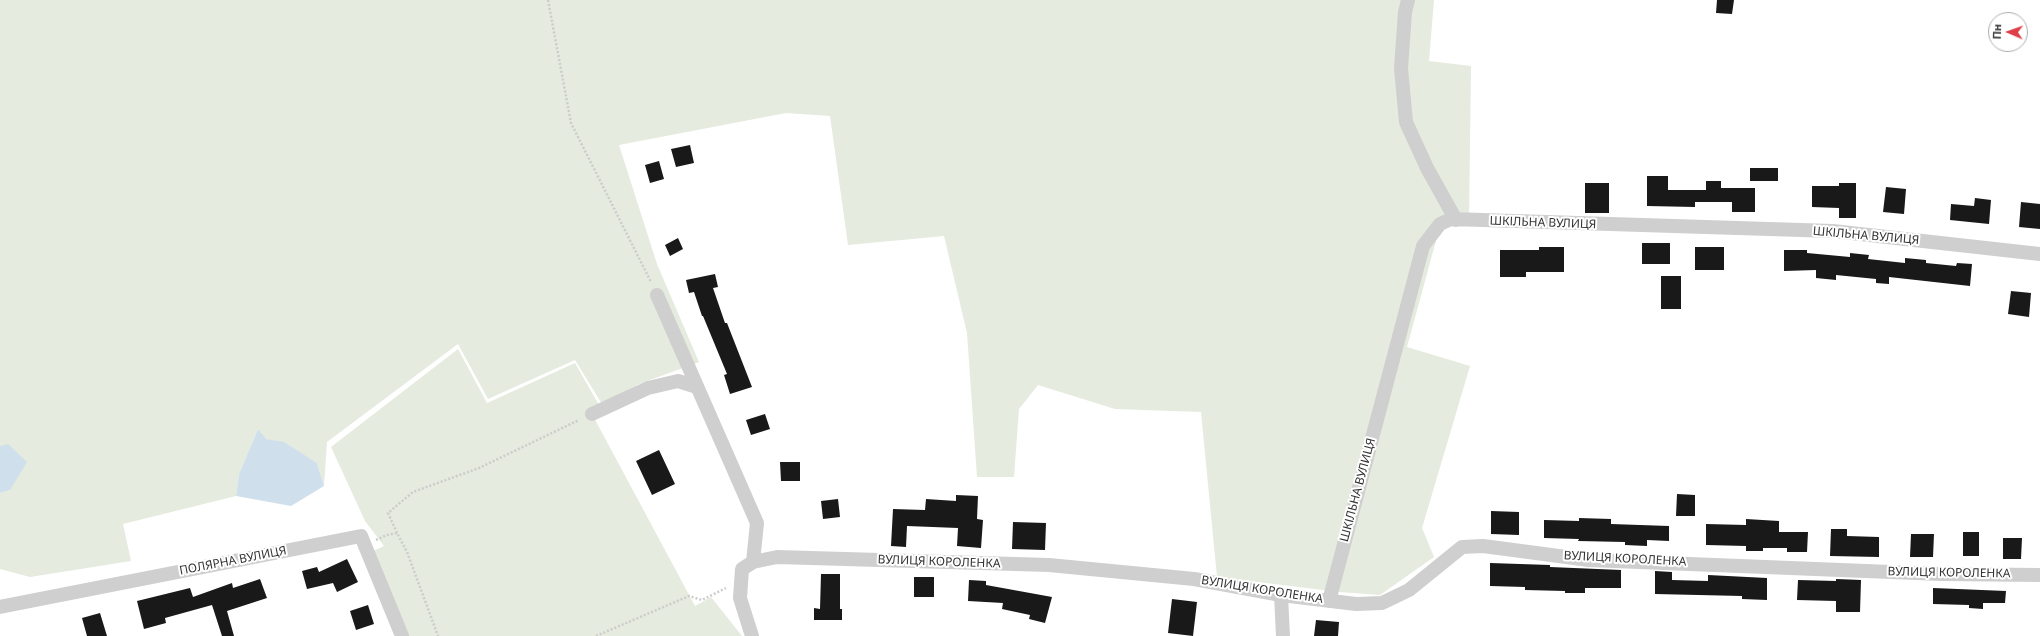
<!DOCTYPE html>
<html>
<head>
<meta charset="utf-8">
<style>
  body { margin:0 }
  #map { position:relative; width:2040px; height:636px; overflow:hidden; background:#fff; font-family:"Noto Sans",sans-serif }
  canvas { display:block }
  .north { position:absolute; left:1988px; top:12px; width:40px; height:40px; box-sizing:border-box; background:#fff; border:1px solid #adadad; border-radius:50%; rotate:272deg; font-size:11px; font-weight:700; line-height:16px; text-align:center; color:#323232 }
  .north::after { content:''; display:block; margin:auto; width:14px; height:18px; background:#de3f49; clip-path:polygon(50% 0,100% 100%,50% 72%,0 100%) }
</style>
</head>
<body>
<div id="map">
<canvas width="2040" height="636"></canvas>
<div class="north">Пн</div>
</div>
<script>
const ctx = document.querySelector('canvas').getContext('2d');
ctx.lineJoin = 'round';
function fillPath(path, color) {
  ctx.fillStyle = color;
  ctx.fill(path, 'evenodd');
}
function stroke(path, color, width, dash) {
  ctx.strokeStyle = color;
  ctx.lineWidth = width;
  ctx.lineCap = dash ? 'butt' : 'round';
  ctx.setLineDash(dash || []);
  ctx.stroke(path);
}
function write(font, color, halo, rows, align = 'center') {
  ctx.font = font + ' "Noto Sans",sans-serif';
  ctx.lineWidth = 4;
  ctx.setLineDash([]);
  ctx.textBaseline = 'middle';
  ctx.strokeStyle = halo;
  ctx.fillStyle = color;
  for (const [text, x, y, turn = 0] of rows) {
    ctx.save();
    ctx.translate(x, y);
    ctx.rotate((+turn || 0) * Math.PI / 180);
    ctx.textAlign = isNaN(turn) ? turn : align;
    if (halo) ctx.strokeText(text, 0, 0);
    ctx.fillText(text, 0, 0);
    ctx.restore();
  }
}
const green = new Path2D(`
  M0 0H1434L1429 61 1471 66 1469 218 1440 226 1407 347 1470 366 1422 528 1434 557 1380 595 1339 592 1217 577 1201 412 1115 409 1038 385 1019 409 1014 477H977L967 333 944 236 848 245 830 116 786 113 619 145 657 264 699 362 639 384 602 404 575 360 488 399 458 344 327 442 324 486 317 463 284 443 265 439 258 429 239 474 236 496 123 524 131 561 30 577 0 569V493L10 490 8 445 0 446Z
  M458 349 487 403 575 363 599 405 592 414 695 606 711 597 742 636H406L371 552 384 546 365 521 331 447Z`);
const water = new Path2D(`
  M258 429 266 439 284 442 317 463 324 486 291 506 236 496 239 474Z
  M8 444 27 462 10 490 0 493V446Z`);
const building = new Path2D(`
  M1717 0H1734L1732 14 1716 13Z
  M690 145 694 163 676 167 671 149Z
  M659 161 664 179 650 183 645 165Z
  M1750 168H1778V181H1750Z
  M1647 176H1668V190H1706V181H1721V188H1755V212H1732V202H1695V207L1647 206Z
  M1585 183H1609V213H1585Z
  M1839 183H1856V218H1839V208L1812 207V186H1839Z
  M1886 187 1906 189 1904 214 1883 212Z
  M1975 198 1991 200 1989 224 1950 220 1951 204 1974 206Z
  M2021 202 2040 204V229L2019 227Z
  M678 238 683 249 670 256 665 245Z
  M1642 243H1670V264H1642Z
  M1539 247H1564V272H1526V277H1500V250H1539Z
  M1695 247H1724V270H1695Z
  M1784 250H1807V253L1850 257V253L1869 255 1868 259 1905 263V258L1926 260V263L1956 266 1957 263 1972 264 1970 286 1889 277V284L1876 283V279L1836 275V280L1816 278V270L1784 271Z
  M715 274 718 287 713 288 725 323H727L752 387 730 394 724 375 727 374 703 316H702L694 292 689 293 686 280Z
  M1661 276H1681V309H1661Z
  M2011 291 2031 293 2029 317 2008 314Z
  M765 414 770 429 751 435 746 420Z
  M659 450 675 484 652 495 636 461Z
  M780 462H800V481H781Z
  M1677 494 1695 495V516H1676Z
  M956 495 978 496 977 519 983 520 981 548 957 546 958 528 907 526 906 547 891 546 893 509 925 510 926 499 956 501Z
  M838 499 840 517 823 519 821 501Z
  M1491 511 1519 512V535L1491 534Z
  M1579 518 1611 519V524L1669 526V541L1647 540V546L1625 545V542L1578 541 1579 539 1544 538V520L1579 521Z
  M1746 519 1779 521V532H1808L1807 552H1787V548H1763V551H1746V546L1706 545V524L1746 525Z
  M1013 522 1046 523 1045 550 1012 549Z
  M1831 529H1847V536L1879 537V557L1830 556Z
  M1963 532H1979V556H1963Z
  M1911 534H1934L1933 557H1910Z
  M2003 538H2022L2021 559H2003Z
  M347 559 358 582 337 592 333 583 307 589 302 571 317 567 319 572Z
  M1490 563 1550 565V567L1621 570V588H1585V593H1565V591L1525 590V587L1490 586Z
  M1655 571 1672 572V580L1708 581V575L1767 578V600L1742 599V596L1655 594Z
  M821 574H840V609H842V620H814V608L820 609Z
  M914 577H934V597H914Z
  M260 579 267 598 227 611 234 636H222L212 605 165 618 166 623 144 629 137 601 190 588 193 597 232 583 233 588Z
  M1836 579 1861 580 1860 612H1836V601L1797 600 1798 580 1836 581Z
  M969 580 986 581V585L1052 597 1045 623 1029 619 1030 615 1002 609 1003 603 968 601Z
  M1933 588 2006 591 2005 603H1983V609L1969 608V605L1933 604Z
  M1172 599 1197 602 1193 636 1168 633Z
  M368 605 374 624 356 630 350 611Z
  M100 613 107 636H87L82 618Z
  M1316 620 1339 622 1338 636H1314Z`);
const path = new Path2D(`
  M548 0 571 123 651 282
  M397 533 388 513 413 492 479 468 579 420
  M376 540 387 535 397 533 407 552 438 636
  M596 636 689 596 702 600 726 588`);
const street = new Path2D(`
  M1408 0 1405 12 1401 68 1406 122 1427 168 1456 220
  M657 295 757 523 753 562
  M592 414 648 388 678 381 697 387
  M1281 595 1283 636
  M1329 601 1423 246 1440 224 1451 219 1833 231 2040 254
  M0 607 361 536 402 636
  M752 636 740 598 742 569 753 562 777 557 1049 565 1194 579 1281 595 1356 604 1382 603 1409 590 1462 547 1483 546 1589 560 1941 574 2040 575`);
const streetNames = [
  ["ШКІЛЬНА ВУЛИЦЯ",1543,223,2],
  ["ШКІЛЬНА ВУЛИЦЯ",1866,236,5],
  ["ШКІЛЬНА ВУЛИЦЯ",1358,490,-75],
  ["ВУЛИЦЯ КОРОЛЕНКА",1625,559,3],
  ["ПОЛЯРНА ВУЛИЦЯ",233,561,-11],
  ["ВУЛИЦЯ КОРОЛЕНКА",939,562,2],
  ["ВУЛИЦЯ КОРОЛЕНКА",1949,573,1],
  ["ВУЛИЦЯ КОРОЛЕНКА",1262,590,9]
];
fillPath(green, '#e5ebde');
fillPath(water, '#cfe0ec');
fillPath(building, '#191919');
stroke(path, '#ccc', 2.5, [2, 2]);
stroke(street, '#cfcfcf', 14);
write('12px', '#323232', '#fff', streetNames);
</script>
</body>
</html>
